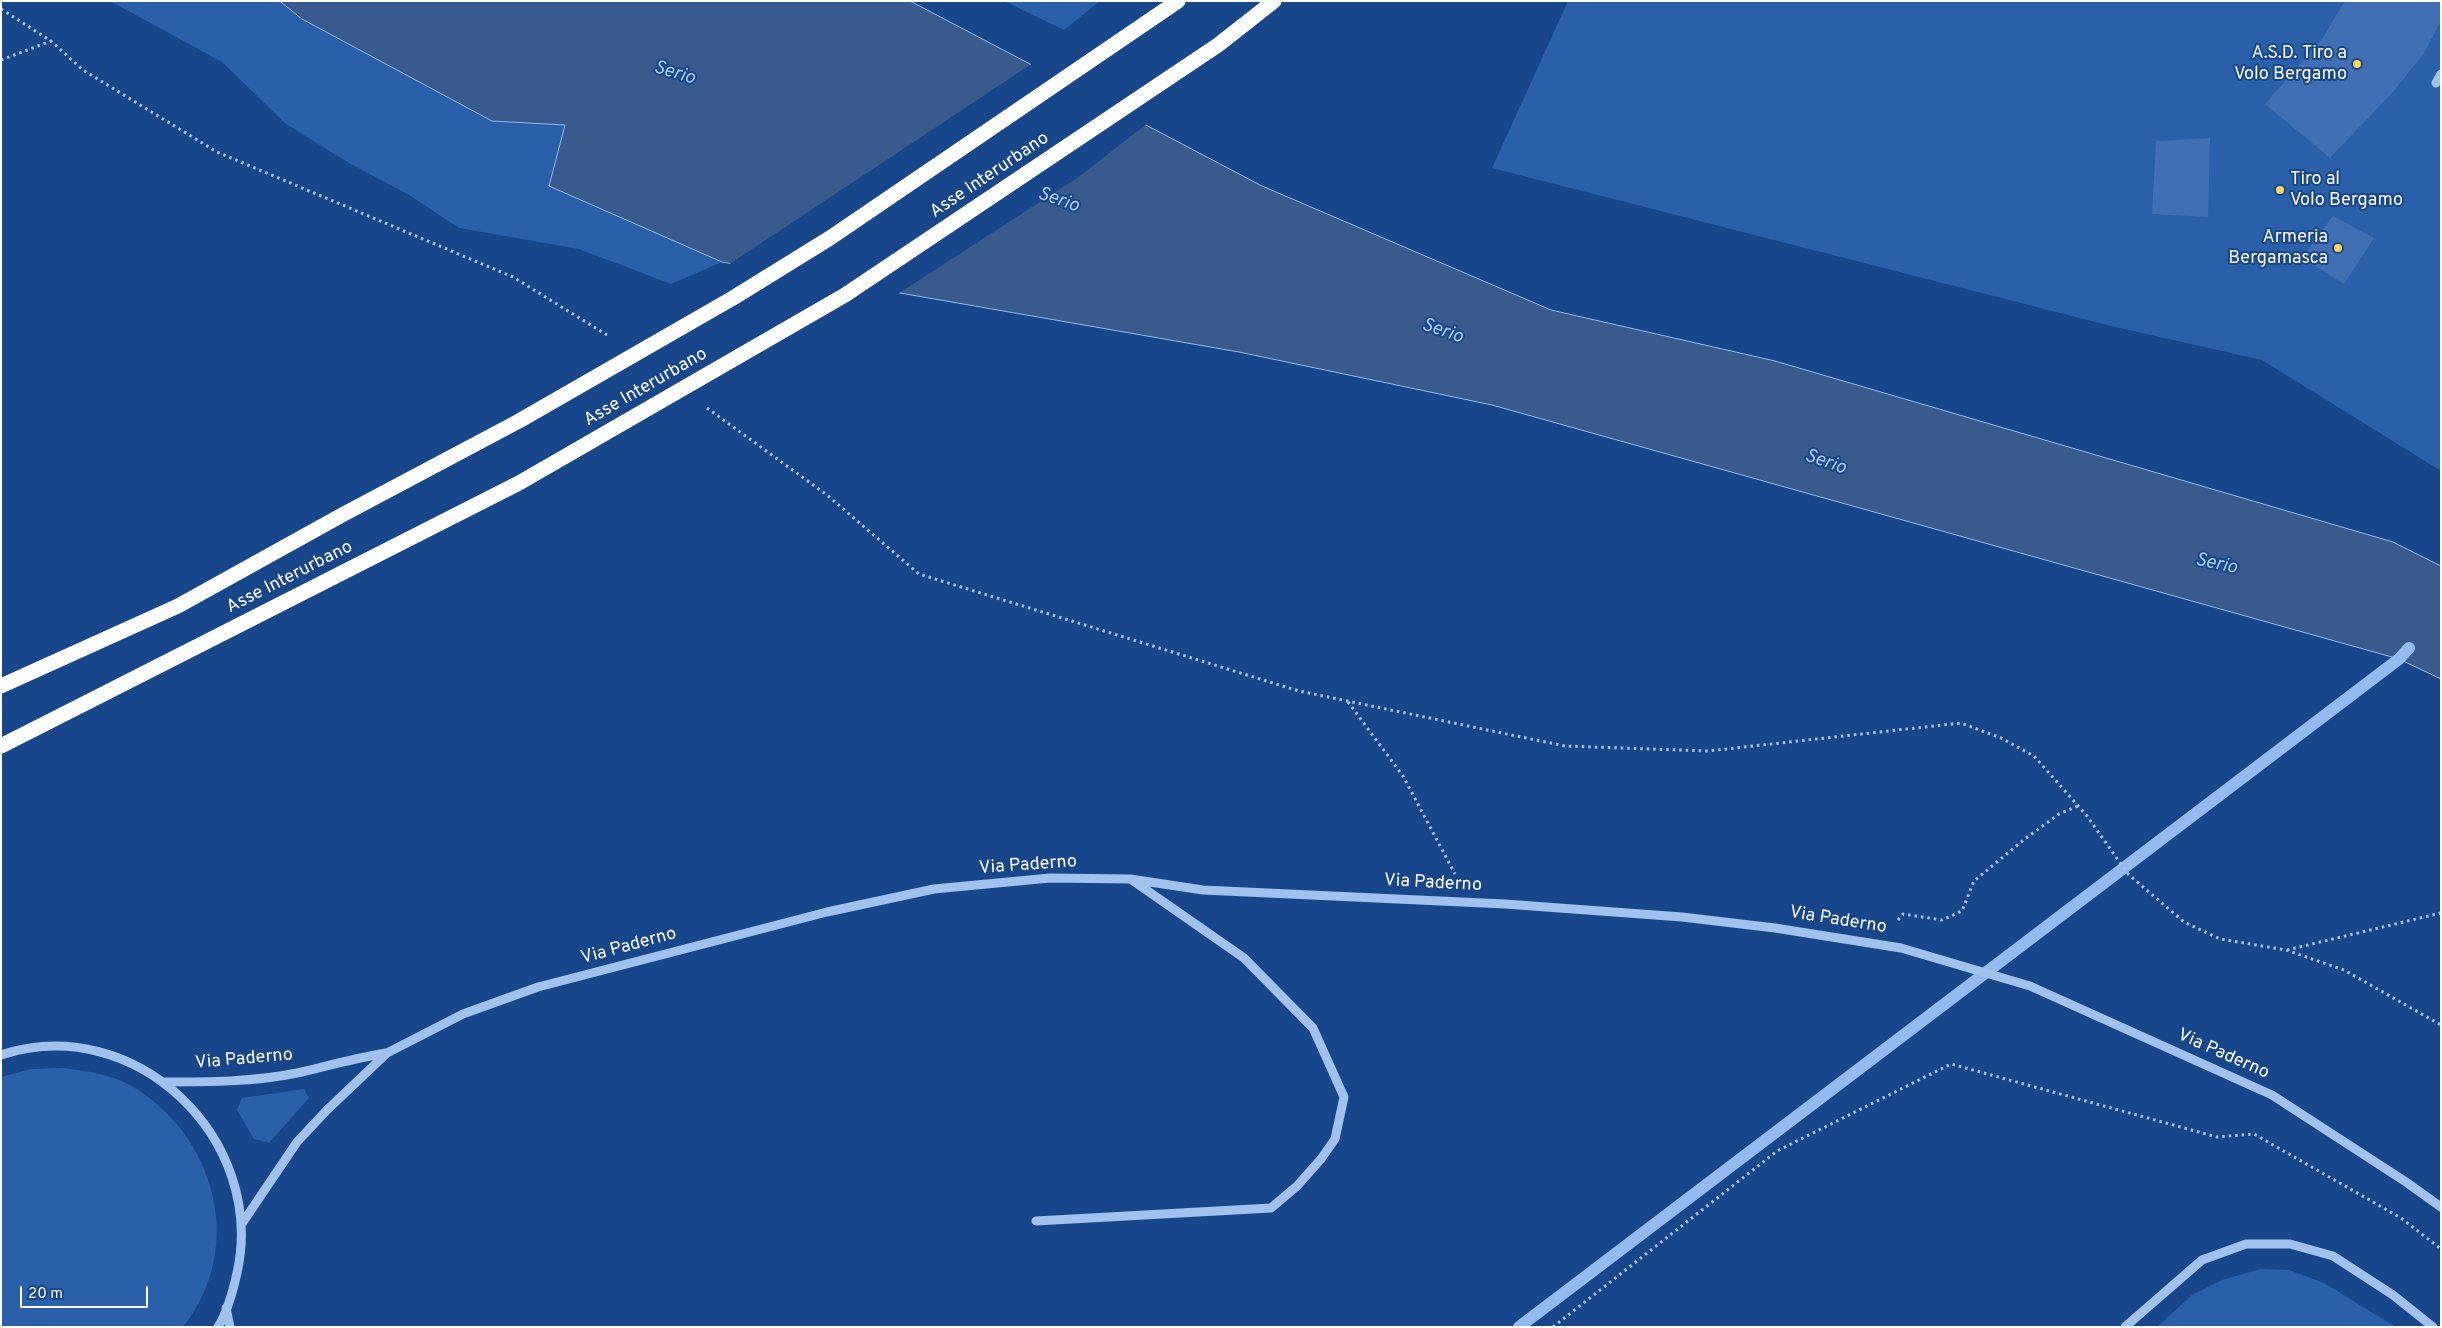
<!DOCTYPE html>
<html>
<head>
<meta charset="utf-8">
<style>
  body { margin:0 }
  #map { position:relative; width:2442px; height:1328px; overflow:hidden; background:#17468a; font-family:Overpass,sans-serif }
  canvas { display:block }
  .frame { position:absolute; inset:0; border:2px solid #fff; pointer-events:none }
  .scale { position:absolute; left:20px; top:1286px; width:128px; height:22px; box-sizing:border-box; border:2px solid #fff; border-top:0; padding-left:6px; font-size:15px; line-height:18px; white-space:nowrap; color:#fff; -webkit-text-stroke:4px #17468a; paint-order:stroke }
</style>
</head>
<body>
<div id="map">
<canvas width="2442" height="1328"></canvas>
<div class="frame"></div>
<div class="scale">20 m</div>
</div>
<script>
const ctx = document.querySelector('canvas').getContext('2d');
ctx.lineJoin = 'round';
function fillPath(path, color) {
  ctx.fillStyle = color;
  ctx.fill(path, 'evenodd');
}
function stroke(path, color, width, dash) {
  ctx.strokeStyle = color;
  ctx.lineWidth = width;
  ctx.lineCap = dash ? 'butt' : 'round';
  ctx.setLineDash(dash || []);
  ctx.stroke(path);
}
function write(font, color, halo, rows, align = 'center') {
  ctx.font = font + ' Overpass,sans-serif';
  ctx.lineWidth = 4;
  ctx.setLineDash([]);
  ctx.textBaseline = 'middle';
  ctx.strokeStyle = halo;
  ctx.fillStyle = color;
  for (const [text, x, y, turn = 0] of rows) {
    ctx.save();
    ctx.translate(x, y);
    ctx.rotate((+turn || 0) * Math.PI / 180);
    ctx.textAlign = isNaN(turn) ? turn : align;
    if (halo) ctx.strokeText(text, 0, 0);
    ctx.fillText(text, 0, 0);
    ctx.restore();
  }
}
const green = new Path2D(`
  M110 1H280L302 19 492 121 566 125 549 186 722 262 671 284 579 249 459 228 409 195 349 163 286 124 222 62Z
  M1004 1H1100L1064 30Z
  M1568 1H2441V471L2262 360 2111 326 1492 168Z
  M64 1068C86 1071 110 1074 130 1085 215 1134 247 1247 183 1327H1V1077L31 1069Z
  M304 1089 309 1098 269 1143 254 1139 237 1110 242 1098Z
  M2260 1269 2289 1270 2324 1283 2396 1327H2157L2192 1295 2222 1280Z`);
const water = new Path2D(`
  M280 1H910L1262 186 1551 310 1775 361 2393 542 2441 566V679L2399 659 1492 405 1239 352 722 262 549 186 565 125 492 121 302 19Z`);
const pier = new Path2D(`
  M1033 63 1148 123 1077 178 896 295 728 265Z`);
const stream = new Path2D(`
  M1519 1327 2399 659 2409 648`);
const building = new Path2D(`
  M2345 1H2441V21L2424 53 2393 92 2330 158 2265 104 2322 39Z
  M2210 138 2208 217 2152 214 2156 141Z
  M2333 216 2374 238 2344 284 2302 258Z`);
const path = new Path2D(`
  M1 9 51 41 83 70 217 152 513 277 607 335
  M1 60 51 41
  M707 408 827 495 919 574 1299 691 1565 746 1708 751 1961 723 2001 738 2034 756 2087 816 2128 874 2184 922 2220 939 2286 950 2344 970 2441 1025
  M1348 702 1403 776 1455 874
  M1898 920 1903 914 1942 920 1962 911 1974 881 2026 838 2059 814 2078 806
  M2287 950 2441 913
  M1553 1327 1777 1151 1951 1064 2217 1137 2254 1134 2401 1218 2441 1249`);
const minor = new Path2D(`
  M2436 83 2441 74
  M1 1055C135 1011 267 1139 237 1273 233 1291 228 1311 218 1327
  M163 1082C207 1082 254 1082 297 1073 327 1066 356 1058 386 1053
  M1036 1221 1271 1208 1297 1186 1321 1159 1335 1139 1344 1097 1313 1028 1244 958 1132 880
  M241 1225 297 1142 327 1110 387 1053 463 1014 538 987 827 912 934 889 1050 878 1130 879 1203 890 1505 904 1682 917 1775 928 1901 948 2030 986 2272 1095 2406 1182 2441 1207
  M226 1308 230 1327
  M2125 1327 2202 1260 2246 1244H2290L2333 1256 2393 1295 2433 1327`);
const highway = new Path2D(`
  M1 686 178 606 342 515 519 421 733 298 830 238 1178 1
  M1 746 519 483 845 295 1218 45 1274 1`);
const markers = [
  [2357,64,5,"#ffd65e"],
  [2280,190,5,"#ffd65e"],
  [2338,248,5,"#ffd65e"]
];
const poiNames = [
  ["A.S.D. Tiro a",2347,54],
  ["Volo Bergamo",2347,75],
  ["Tiro al",2290,180,"left"],
  ["Volo Bergamo",2290,201,"left"],
  ["Armeria",2328,238],
  ["Bergamasca",2328,259]
];
const streetNames = [
  ["Asse Interurbano",990,176,-34],
  ["Asse Interurbano",646,388,-30],
  ["Asse Interurbano",290,578,-27],
  ["Via Paderno",1028,866,-4],
  ["Via Paderno",1433,884,3],
  ["Via Paderno",1838,921,9],
  ["Via Paderno",629,947,-15],
  ["Via Paderno",2223,1055,24],
  ["Via Paderno",244,1060,-5]
];
const waterNames = [
  ["Serio",674,74,17],
  ["Serio",1058,201,19],
  ["Serio",1442,332,19],
  ["Serio",1825,463,19],
  ["Serio",2216,565,12]
];
fillPath(green, '#2a5fa9');
fillPath(water, '#385a8d');
stroke(water, '#93bbf1', 1);
fillPath(pier, '#17468a');
stroke(stream, '#93bbf1', 12);
fillPath(building, '#4070b3');
stroke(path, '#a1c1ee', 3, [2.5, 4]);
stroke(minor, '#a1c1ee', 9);
stroke(highway, '#fff', 15);
for (const [x, y, r, color] of markers) {
  const dot = new Path2D();
  dot.arc(x, y, r, 0, 2 * Math.PI);
  ctx.fillStyle = color;
  ctx.fill(dot);
  stroke(dot, '#17468a', 2);
}
write('18px', '#fff', '#17468a', poiNames, 'right');
write('18px', '#fff', '#17468a', streetNames);
write('italic 19px', '#accbf5', '#17468a', waterNames);
</script>
</body>
</html>
